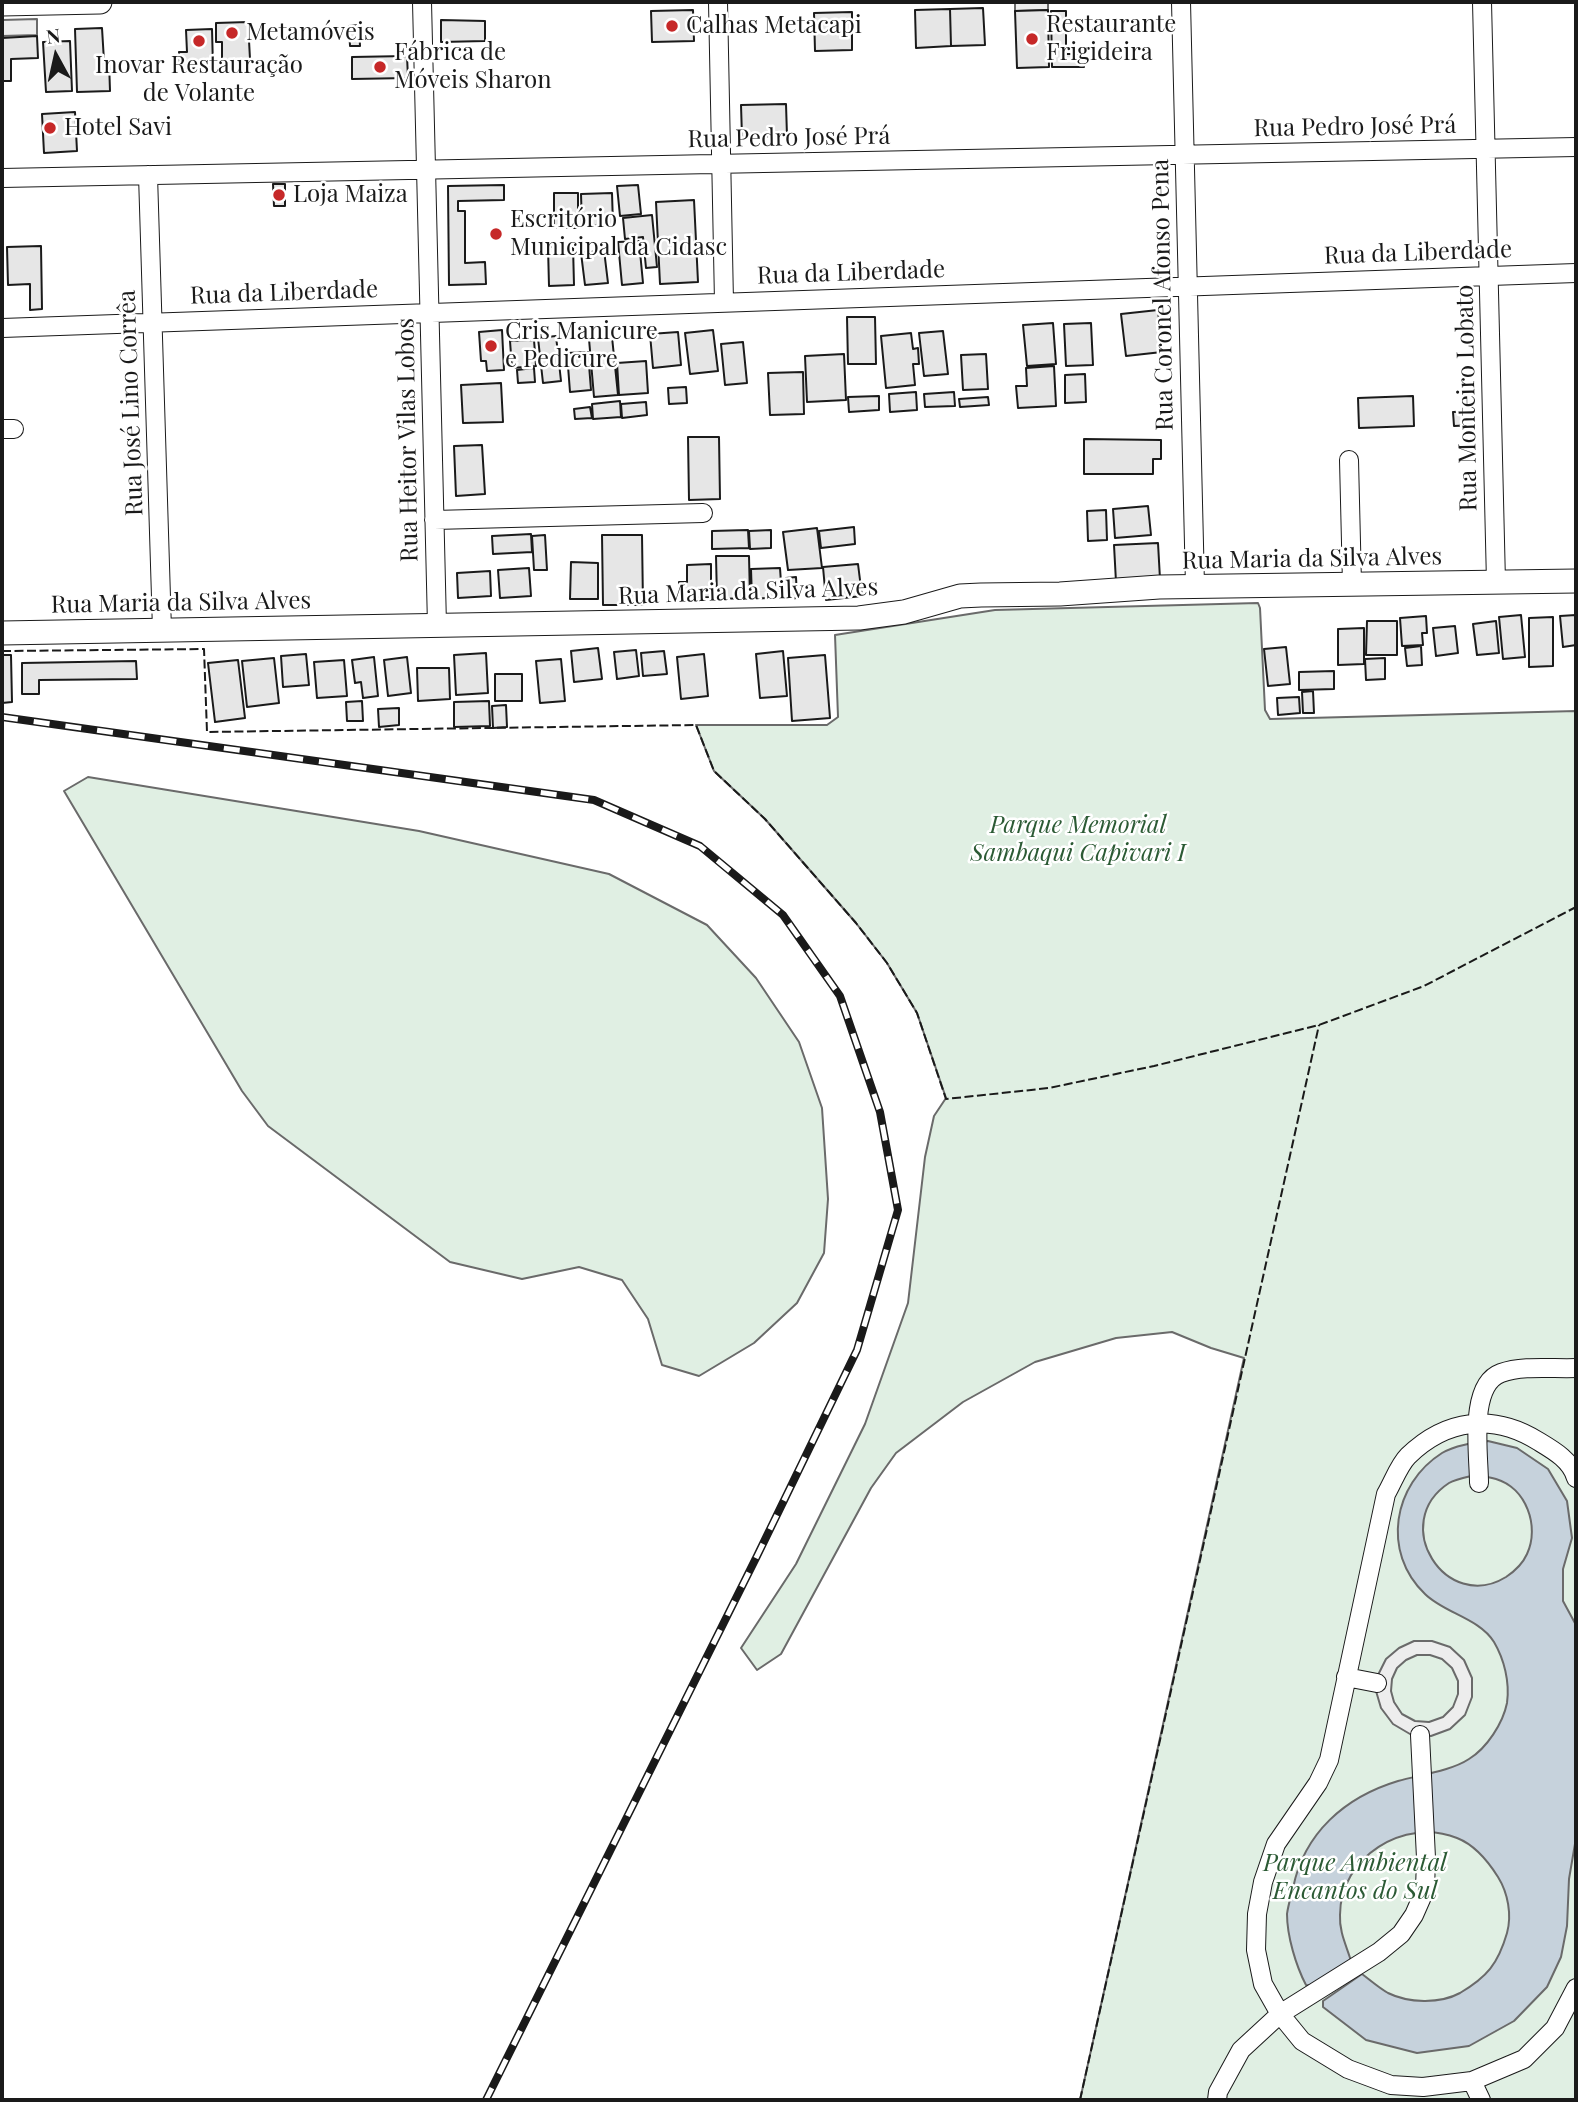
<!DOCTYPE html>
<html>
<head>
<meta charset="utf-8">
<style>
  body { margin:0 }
  #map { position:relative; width:1578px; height:2102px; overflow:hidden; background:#fff; font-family:"Playfair Display",serif }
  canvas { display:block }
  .frame { position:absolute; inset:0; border:4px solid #1a1a1a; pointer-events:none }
  .north { position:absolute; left:21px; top:21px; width:70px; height:70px; -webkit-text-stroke:5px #fff; paint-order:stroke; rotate:352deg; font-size:19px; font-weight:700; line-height:28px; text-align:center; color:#1a1a1a }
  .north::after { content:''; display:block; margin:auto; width:24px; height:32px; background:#1a1a1a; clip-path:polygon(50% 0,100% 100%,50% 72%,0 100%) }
</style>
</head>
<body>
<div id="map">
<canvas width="1578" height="2102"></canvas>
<div class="frame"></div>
<div class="north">N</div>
</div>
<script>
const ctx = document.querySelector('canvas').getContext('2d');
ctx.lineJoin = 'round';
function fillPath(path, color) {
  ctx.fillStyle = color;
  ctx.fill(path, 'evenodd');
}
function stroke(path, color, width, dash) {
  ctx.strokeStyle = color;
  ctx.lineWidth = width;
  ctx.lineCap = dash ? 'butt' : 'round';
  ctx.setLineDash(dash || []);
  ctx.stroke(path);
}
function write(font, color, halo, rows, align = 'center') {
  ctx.font = font + ' "Playfair Display",serif';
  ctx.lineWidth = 5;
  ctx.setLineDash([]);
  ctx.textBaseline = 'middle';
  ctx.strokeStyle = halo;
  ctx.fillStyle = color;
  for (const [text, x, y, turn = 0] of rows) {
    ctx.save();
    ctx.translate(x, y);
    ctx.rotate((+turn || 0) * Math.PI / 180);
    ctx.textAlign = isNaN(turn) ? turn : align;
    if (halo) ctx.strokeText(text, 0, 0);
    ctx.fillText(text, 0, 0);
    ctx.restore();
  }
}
const green = new Path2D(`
  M1258 603 1260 608 1265 710 1270 719 1576 711V2100H1080L1244 1358 1211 1348 1172 1332 1116 1338 1035 1362 963 1402 896 1453 871 1488 781 1654 757 1670 741 1648 796 1564 865 1424 908 1303 925 1157 934 1116 946 1098 917 1013 887 963 856 923 765 819 714 771 696 725H827L838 717 835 635 995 610Z
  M88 777 419 831 609 874 707 925 756 978 799 1042 822 1108 828 1199 824 1253 797 1303 754 1343 699 1376 662 1365 648 1319 622 1280 579 1267 522 1279 450 1262 268 1126 242 1091 64 791Z`);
const parking = new Path2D(`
  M1015 2H1048V10L1015 11Z
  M37 19V35L2 36V20Z
  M1414 1641H1432L1450 1647 1464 1660 1472 1678V1697L1465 1715 1450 1729 1431 1736 1410 1734 1393 1724 1381 1708 1376 1691 1378 1675 1386 1659 1399 1648ZM1417 1655H1430L1442 1659 1452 1668 1458 1681V1694L1453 1707 1443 1717 1429 1722 1415 1721 1402 1714 1394 1702 1391 1691 1392 1679 1397 1668 1406 1660Z`);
const water = new Path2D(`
  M1488 1441 1517 1448 1548 1469 1567 1501 1572 1538 1563 1569V1601L1576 1625V1838L1569 1879 1567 1926 1561 1957 1547 1987 1514 2021 1469 2046 1417 2053 1366 2040 1323 2007V2001L1362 1974C1370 1980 1379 1988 1388 1993 1408 2003 1440 2004 1460 1993 1487 1977 1498 1964 1507 1933 1512 1915 1508 1893 1498 1877 1488 1861 1475 1845 1457 1838 1404 1817 1340 1857 1340 1915 1339 1932 1347 1947 1351 1961L1313 1986 1306 1985C1296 1966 1287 1936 1287 1914 1288 1906 1291 1896 1293 1888 1304 1833 1345 1797 1398 1781 1419 1775 1451 1771 1469 1759 1487 1748 1503 1723 1507 1703 1510 1682 1504 1659 1494 1642 1479 1618 1444 1613 1425 1594 1381 1552 1393 1484 1442 1453 1456 1445 1473 1443 1488 1441ZM1475 1475C1482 1476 1489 1477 1496 1479 1526 1488 1540 1526 1527 1554 1523 1563 1515 1571 1506 1577 1446 1614 1388 1523 1449 1483 1456 1479 1467 1477 1475 1475Z`);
const building = new Path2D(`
  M983 8 985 45 951 46 950 9Z
  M950 9 951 46 916 48 915 10Z
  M693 10 694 41 652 42 651 11Z
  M1048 10 1049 67 1017 68 1015 11Z
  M1051 11H1066V54H1084V67H1052Z
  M852 12V50L815 51 814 13Z
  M441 20 485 21V41L441 42Z
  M248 22 250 59 222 60V42H216V23Z
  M359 25 360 46H350L349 26Z
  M102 28 104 61H109L110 91 77 92 75 29Z
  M212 29 213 67 180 69 179 52H187L186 30Z
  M37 36 38 58 11 59V81H2V38Z
  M70 41 72 91 46 92 43 42Z
  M407 56 408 78 352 79V57Z
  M786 104 787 136 742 137 741 105Z
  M75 112 77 151 44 153 42 114Z
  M273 184H285V206H274Z
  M504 185V200L458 201V211H465V263L485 262 486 284 449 285 448 186Z
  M638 185 641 214 620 216 617 186Z
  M554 193H578V228H554Z
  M612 193 613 225 582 226 581 194Z
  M694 200 698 282 660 284 656 202Z
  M652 215 657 267 646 268 643 237 625 239 623 218Z
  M639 241 643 283 622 285 618 242Z
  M41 246 42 309 30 310V284L8 285 7 247Z
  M573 246 574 285 549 286 548 247Z
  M604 250 608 283 585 285 581 253Z
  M1158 310 1162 352 1126 356 1121 314Z
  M847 317H875L876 364H848Z
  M1053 323 1056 364 1027 366 1023 325Z
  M1091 323 1093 365 1066 366 1064 324Z
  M502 330 504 370 487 371 486 361H481L479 332Z
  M713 330 718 371 690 374 685 333Z
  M943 331 948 374 924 376 919 333Z
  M678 332 681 365 653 368 650 334Z
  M911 333 913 349 918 348 919 364H913L915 385 886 388 881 336Z
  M556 336 561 381 543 383 538 338Z
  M612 337 618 395 594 397 589 339Z
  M534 340 536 366 512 368 510 341Z
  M743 342 747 383 725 385 721 344Z
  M588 352 591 390 570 392 567 353Z
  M844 354 846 400 807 402 805 356Z
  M986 354 988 389 963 390 961 355Z
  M646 361 648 393 619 395 617 363Z
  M1054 366 1056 406 1018 408 1016 386H1027L1026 368Z
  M534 368 535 382 518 383 517 370Z
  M803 372 804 414 770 415 768 373Z
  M1085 374 1086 402 1065 403V375Z
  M501 383 503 422 463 423 461 385Z
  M686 387 687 403 669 404 668 388Z
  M916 392 917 410 890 412 889 394Z
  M954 392 955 406 925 407 924 394Z
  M879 396V410L849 412 848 397Z
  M1413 396 1414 426 1359 428 1358 398Z
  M988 397 989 405 960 407 959 399Z
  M620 401 621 417 593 419 592 404Z
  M646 402 647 415 622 418 621 404Z
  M590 407 592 418 575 419 574 409Z
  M1474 411V425L1454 426 1453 412Z
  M688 437H719L720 499 689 500Z
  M1084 439 1161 440V459H1153V474H1084Z
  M482 445 485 494 456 496 454 446Z
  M1148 506 1151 535 1115 538 1113 509Z
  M1106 510 1107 540 1088 541 1087 511Z
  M854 527 855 544 821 548 819 531Z
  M817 528 822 568 788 570 783 532Z
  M748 530 749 548 712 549V531Z
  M771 530V548L750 549 749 531Z
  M531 534 532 552 493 554 492 536Z
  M545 535 547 570H534L532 536Z
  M602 535H642L643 605H603Z
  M1158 543 1160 579 1116 582 1114 545Z
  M716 556H749L750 598 717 599Z
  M571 562 598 563V599H570Z
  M711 564V597L679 598V582H687V565Z
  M858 564 862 596 826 600 823 567Z
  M529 568 531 596 500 598 498 570Z
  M780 568 782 597 752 599 751 569Z
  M490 571 491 596 458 598 457 573Z
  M796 577 797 598 788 599 786 578Z
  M1521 615 1525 657 1503 659 1499 617Z
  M1576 615V645L1563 647 1560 616Z
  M1426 616 1427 633H1422L1423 645 1402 646 1400 618Z
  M1553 617V666L1529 667V618Z
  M1367 621H1397V655H1366Z
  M1496 621 1499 653 1477 655 1473 624Z
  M1455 626 1458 653 1436 656 1433 628Z
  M1364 628V664L1338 665V629Z
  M1421 646 1422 665 1407 666 1405 648Z
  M1286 647 1290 684 1268 686 1264 649Z
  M598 648 602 679 574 682 571 651Z
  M636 650 639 676 617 679 614 652Z
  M664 651 667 674 643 676 641 653Z
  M783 651 787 696 760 698 756 654Z
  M486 653 488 693 456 695 454 655Z
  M306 654 309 685 283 687 281 656Z
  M704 654 708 696 681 699 677 657Z
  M2 655H11L12 702 2 703Z
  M825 655 830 718 792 721 788 658Z
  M374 657 378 696 363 698 361 682 355 683 352 660Z
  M407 657 411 693 388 696 384 660Z
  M274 658 279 703 247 707 242 661Z
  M1385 658V679L1366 680 1365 659Z
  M561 659 565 701 540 703 536 661Z
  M238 660 245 718 215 722 208 663Z
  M344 660 347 696 317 698 314 662Z
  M136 661 137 679 39 680V694H22V663Z
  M417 668H449L450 699 418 701Z
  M1334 671V689L1299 690V672Z
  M495 674H522V701H495Z
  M1313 691 1314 713H1303L1302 692Z
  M1299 697 1300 713 1278 715 1277 698Z
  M362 701 363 721H347L346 702Z
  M489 701 490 726 454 727V702Z
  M506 705 507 727 493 728 492 706Z
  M399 708V725L379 727 378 709Z`);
const street = new Path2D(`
  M422 2 437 625
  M718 2 724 302
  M1181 2 1195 586
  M1482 2 1496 582
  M148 175 162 630
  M2 178 1576 147
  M2 328 1576 273
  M2 429H14
  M1349 460 1352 584
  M434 520 703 513
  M1576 1478C1571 1460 1553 1450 1538 1441 1493 1413 1446 1419 1408 1456 1399 1465 1393 1482 1386 1494L1329 1760 1318 1783 1276 1844 1263 1882 1257 1914 1256 1950 1263 1984 1280 2014 1302 2041 1348 2069 1391 2085 1423 2087 1472 2081 1524 2059 1555 2028 1576 1988
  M1479 1483C1479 1454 1468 1385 1501 1373 1523 1365 1553 1369 1576 1368
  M1346 1677 1377 1683
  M1472 2081 1481 2100
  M1217 2100 1218 2092 1241 2050 1280 2014 1379 1952 1401 1934 1414 1915 1425 1890 1426 1858 1420 1735`);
const secondary = new Path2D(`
  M2 4 100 2
  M2 633 859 618 904 612 960 596 981 595 1060 594 1159 587 1576 581`);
const rail = new Path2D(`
  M2 717 594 800 700 846 783 915 840 996 880 1112 898 1210 857 1350 757 1556 486 2100`);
const fence = new Path2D(`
  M2 651 204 649 207 732 696 725 714 771 765 819 856 923 887 963 917 1013 946 1099 1049 1088 1154 1066 1319 1025 1424 986 1576 907
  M1080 2100 1319 1025`);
const markers = [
  [672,26,7,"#c62828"],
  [232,33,7,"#c62828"],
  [1032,39,7,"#c62828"],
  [199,41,7,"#c62828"],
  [380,67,7,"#c62828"],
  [50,128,7,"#c62828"],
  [279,195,7,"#c62828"],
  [496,234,7,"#c62828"],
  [491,346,7,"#c62828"]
];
const poiNames = [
  ["Restaurante",1046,25],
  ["Frigideira",1046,53],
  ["Calhas Metacapi",686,26],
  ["Metamóveis",246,33],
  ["Fábrica de",394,53],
  ["Móveis Sharon",394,81],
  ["Inovar Restauração",199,66,"center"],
  ["de Volante",199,94,"center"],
  ["Hotel Savi",64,128],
  ["Loja Maiza",293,195],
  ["Escritório",510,220],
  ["Municipal da Cidasc",510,248],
  ["Cris Manicure",505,332],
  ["e Pedicure",505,360]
];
const streetNames = [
  ["Rua Pedro José Prá",1355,127,-1],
  ["Rua Pedro José Prá",789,138,-1],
  ["Rua da Liberdade",1418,253,-2],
  ["Rua da Liberdade",851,273,-2],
  ["Rua da Liberdade",284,293,-2],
  ["Rua Coronel Afonso Pena",1163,295,-91],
  ["Rua Monteiro Lobato",1467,398,-91],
  ["Rua José Lino Corrêa",131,403,-92],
  ["Rua Heitor Vilas Lobos",408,440,-91],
  ["Rua Maria da Silva Alves",1312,559,-1],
  ["Rua Maria da Silva Alves",748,592,-2],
  ["Rua Maria da Silva Alves",181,603,-1]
];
const parkNames = [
  ["Parque Memorial",1078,826],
  ["Sambaqui Capivari I",1078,854],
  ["Parque Ambiental",1355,1864],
  ["Encantos do Sul",1355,1892]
];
fillPath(green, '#e0efe3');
stroke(green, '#6a6a6a', 2);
fillPath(parking, '#ededed');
stroke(parking, '#6a6a6a', 2);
fillPath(water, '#c6d2dc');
stroke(water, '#6a6a6a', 2);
fillPath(building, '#e6e6e6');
stroke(building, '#1a1a1a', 2);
stroke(street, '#1a1a1a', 20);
stroke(secondary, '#1a1a1a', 25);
stroke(street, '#fff', 18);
stroke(secondary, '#fff', 23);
stroke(rail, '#1a1a1a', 8);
stroke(rail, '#fff', 5, [16]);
stroke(fence, '#1a1a1a', 2, [9, 3.5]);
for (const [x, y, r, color] of markers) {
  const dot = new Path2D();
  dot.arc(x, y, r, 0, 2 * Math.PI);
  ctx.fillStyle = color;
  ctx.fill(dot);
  stroke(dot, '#fff', 2.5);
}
write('24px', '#1a1a1a', '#fff', poiNames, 'left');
write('24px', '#1a1a1a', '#fff', streetNames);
write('italic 24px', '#2b5a34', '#fff', parkNames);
</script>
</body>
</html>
